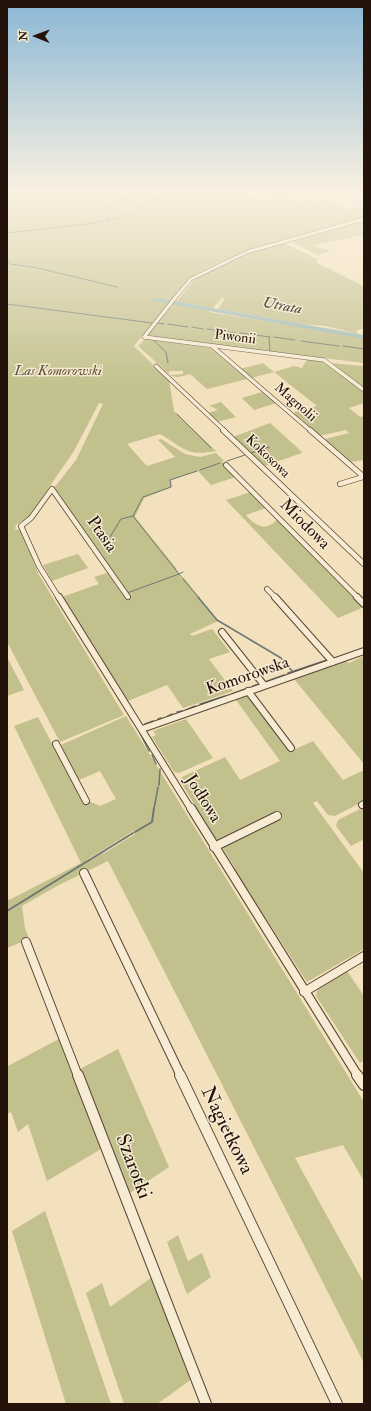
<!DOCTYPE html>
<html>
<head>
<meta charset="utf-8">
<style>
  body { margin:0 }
  #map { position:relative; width:371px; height:1411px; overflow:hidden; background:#f3e0bc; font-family:"IM FELL Double Pica",serif }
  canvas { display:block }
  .frame { position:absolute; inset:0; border:8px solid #24130a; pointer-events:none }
  .north { position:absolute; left:16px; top:16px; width:40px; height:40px; -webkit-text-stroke:3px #f7ebd3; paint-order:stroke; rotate:271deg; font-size:11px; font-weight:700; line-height:16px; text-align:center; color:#24130a }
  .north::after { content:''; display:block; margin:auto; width:14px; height:18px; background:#24130a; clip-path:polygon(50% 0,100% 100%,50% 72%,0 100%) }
</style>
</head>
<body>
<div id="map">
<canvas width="371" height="1411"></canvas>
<div class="frame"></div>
<div class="north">N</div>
</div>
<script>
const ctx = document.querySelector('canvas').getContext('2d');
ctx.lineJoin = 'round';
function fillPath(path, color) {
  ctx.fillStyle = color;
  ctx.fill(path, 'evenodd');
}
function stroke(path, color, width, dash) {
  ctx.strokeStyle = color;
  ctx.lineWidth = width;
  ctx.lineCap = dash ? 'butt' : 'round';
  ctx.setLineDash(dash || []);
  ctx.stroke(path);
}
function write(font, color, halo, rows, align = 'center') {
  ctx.font = font + ' "IM FELL Double Pica",serif';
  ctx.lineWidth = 3;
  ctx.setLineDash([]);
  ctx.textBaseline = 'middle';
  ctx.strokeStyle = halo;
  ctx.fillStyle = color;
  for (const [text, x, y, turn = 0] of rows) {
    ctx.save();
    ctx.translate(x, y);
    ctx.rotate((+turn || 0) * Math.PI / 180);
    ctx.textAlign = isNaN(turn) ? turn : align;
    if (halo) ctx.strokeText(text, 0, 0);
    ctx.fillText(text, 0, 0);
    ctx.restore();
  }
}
const green = new Path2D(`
  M7 193H249L258 199H269L263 194 266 193H285L298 201 309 199 313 201 321 199 310 193H317L345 209 364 207V219L240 253 194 275 169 302 162 301 169 302 134 346 169 380 174 411 216 451C186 457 183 447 160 434L127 444 147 466 175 457 158 440 161 439 185 454 200 457 216 453 224 461 196 470 222 462 236 477 211 485 198 471 171 480 172 487 144 498 135 517 176 568 181 579 184 578 218 621 190 634 192 636 212 629 230 652 209 659 233 691 183 708 167 685 128 701 62 597 99 584 94 577 107 573 127 600 132 598 54 488 76 460 103 404 99 403 74 451 43 496 28 517 16 525 15 529 20 530 39 575 124 715 60 742 7 642Z
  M364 222V235L314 245 313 246 331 251 317 255 290 241 343 225Z
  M284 243 319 260 315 262 364 286V328L356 331 358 334 326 326 301 324 218 309 224 300 223 297 209 312 364 337V363L147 336 197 277 244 254Z
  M145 339 210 348 247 379 207 389 190 374C182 376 176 379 170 375L183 374V371H170L168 373 138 346Z
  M307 359 323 362 364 391V403L349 408 360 417 364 416V460L350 462 325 441V439L349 433 346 430 319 436 300 418 294 415 295 412 317 406 274 372 251 378 240 369 263 363 274 372 294 366 302 368Z
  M331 363 364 366V388Z
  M262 392 276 403 254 410 242 398Z
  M221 402 236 417 217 422 208 413 218 410 210 406 203 408Z
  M270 423 301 451 302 453 264 466 233 437Z
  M251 492 266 508 246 515C254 525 267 533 277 519L364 607 338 618 226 500Z
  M78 554 88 568 52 581 43 565Z
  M364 656V764L294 679 346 661 350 664 349 663Z
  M7 657 24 690 7 696Z
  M248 696 291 751 313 741 343 780 364 770V801L335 816 328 815 317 801 313 803 364 873V949L307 982 236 872 234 866 222 847 282 818 278 811 217 841 180 781 182 777 225 757 240 780 280 761 236 700Z
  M126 716 364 1102V1181L343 1145 295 1158 364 1283V1363L108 861 57 886 22 906 25 928 29 939 7 948V896L9 900 81 863 14 726 38 717 84 804 91 802 100 806 116 799 100 771 79 780 61 745ZM133 831 135 834 106 852 85 861Z
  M186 719 213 758 179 773 174 772 152 737 156 735 153 731Z
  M364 807V839L351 846 336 826 338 820Z
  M347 971 364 996V1060L360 1063 316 996 318 987Z
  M59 1039 101 1149 47 1181 28 1124 18 1132 11 1112 7 1114V1065L8 1066Z
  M118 1049 169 1167 130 1193 80 1069Z
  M45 1211 111 1404H66L12 1231Z
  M178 1235 188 1261 202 1253 211 1277 187 1294 167 1242Z
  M151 1278 192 1379 157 1404H124L86 1293 102 1283 110 1307Z`);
const streamFar2 = new Path2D(`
  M109 213 111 208 122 199 121 193
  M124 216 141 210 153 199 164 193
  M107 221 108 215
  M7 233 96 223 121 217
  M7 259 10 264 33 267 117 287
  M7 304 152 323
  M157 323 164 324
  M168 324 188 327
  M192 327 203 329
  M207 329 235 333
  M240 333 270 337
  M269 337 270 352
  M274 337 295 340
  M152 339 166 352 168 363
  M301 341 339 346
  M343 346 364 349
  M177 414 211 448
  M251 453 269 447
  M227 461 245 455
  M200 470 220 463
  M110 537 121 519 133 516
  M183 572 179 574 199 598
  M127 593 179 574 133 516 143 497 171 487 170 480 197 471`);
const streamFar1 = new Path2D(`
  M198 597 217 620 281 658 293 672
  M288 673 327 660
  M265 682 284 675
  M253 686 260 684
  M232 694 248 688
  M200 704 225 696
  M186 710 195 706
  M177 712 182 711
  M168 716 172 714
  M158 719 161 718
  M145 724 153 721
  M139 731 149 751
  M152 755 156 764
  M159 785 160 769
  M154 809 158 787`);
const stream = new Path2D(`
  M135 832 152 822 154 808
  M7 911 133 833`);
const river = new Path2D(`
  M156 298 364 335V339L154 301 153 300Z`);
const minorFar5 = new Path2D(`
  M351 208 364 207
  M174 299 191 279 247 252 364 219`);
const minorFar4 = new Path2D(`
  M175 298 144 337 324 360 364 390
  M212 346 311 431
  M156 366 225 431`);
const minorFar3 = new Path2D(`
  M223 430 364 564
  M310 430 364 477
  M226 465 358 598
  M340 484 363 477
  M267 589 276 598
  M59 598 39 566 21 526 31 518 52 489 128 597`);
const minorFar2 = new Path2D(`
  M59 597 191 809
  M275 597 333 662
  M357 597 364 604
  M222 632 264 685
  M248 691 291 748
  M142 729 364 651
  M56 744 86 801
  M362 805 364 804`);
const minorFar1 = new Path2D(`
  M191 808 358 1076
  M214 847 277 816
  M84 873 181 1076
  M26 942 78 1076
  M304 992 364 956`);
const minor = new Path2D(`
  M78 1075 206 1404
  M180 1075 337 1404
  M357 1075 364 1085`);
const farStreetnames = [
  ["Piwonii",235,338,7],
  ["Magnolii",295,403,41],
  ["Kokosowa",267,457,44]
];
const farParknames = [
  ["Las Komorowski",58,372]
];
const farWaternames = [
  ["Utrata",282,307,10]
];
const streetNames = [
  ["Miodowa",304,525,45],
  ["Ptasia",101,535,55],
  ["Komorowska",248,677,-19],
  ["Jodłowa",202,799,58]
];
const nearStreetnames = [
  ["Nagietkowa",226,1131,64],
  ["Szarotki",132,1167,69]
];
fillPath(green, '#c2c08c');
stroke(streamFar2, '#6d7872', 1);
stroke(streamFar1, '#6d7872', 1.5);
stroke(stream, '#6d7872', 2);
fillPath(river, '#9dbbb8');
stroke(minorFar5, '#584636', 4);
stroke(minorFar4, '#584636', 4.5);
stroke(minorFar3, '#584636', 6);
stroke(minorFar2, '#584636', 8);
stroke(minorFar1, '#584636', 10);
stroke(minor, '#584636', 12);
stroke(minorFar5, '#f7ebd3', 3);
stroke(minorFar4, '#f7ebd3', 3.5);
stroke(minorFar3, '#f7ebd3', 4.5);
stroke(minorFar2, '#f7ebd3', 6);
stroke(minorFar1, '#f7ebd3', 8);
stroke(minor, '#f7ebd3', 10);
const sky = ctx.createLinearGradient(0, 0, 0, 391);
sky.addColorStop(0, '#8ab7d5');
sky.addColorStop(0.49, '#faf1e1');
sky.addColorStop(1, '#faf1e100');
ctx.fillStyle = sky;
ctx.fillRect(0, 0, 371, 391);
write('14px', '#24130a', '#f7ebd3', farStreetnames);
write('italic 14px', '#5b5038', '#f7ebd3', farParknames);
write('italic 15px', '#4e4e47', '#f7ebd3', farWaternames);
write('17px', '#24130a', '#f7ebd3', streetNames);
write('20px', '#24130a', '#f7ebd3', nearStreetnames);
</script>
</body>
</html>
